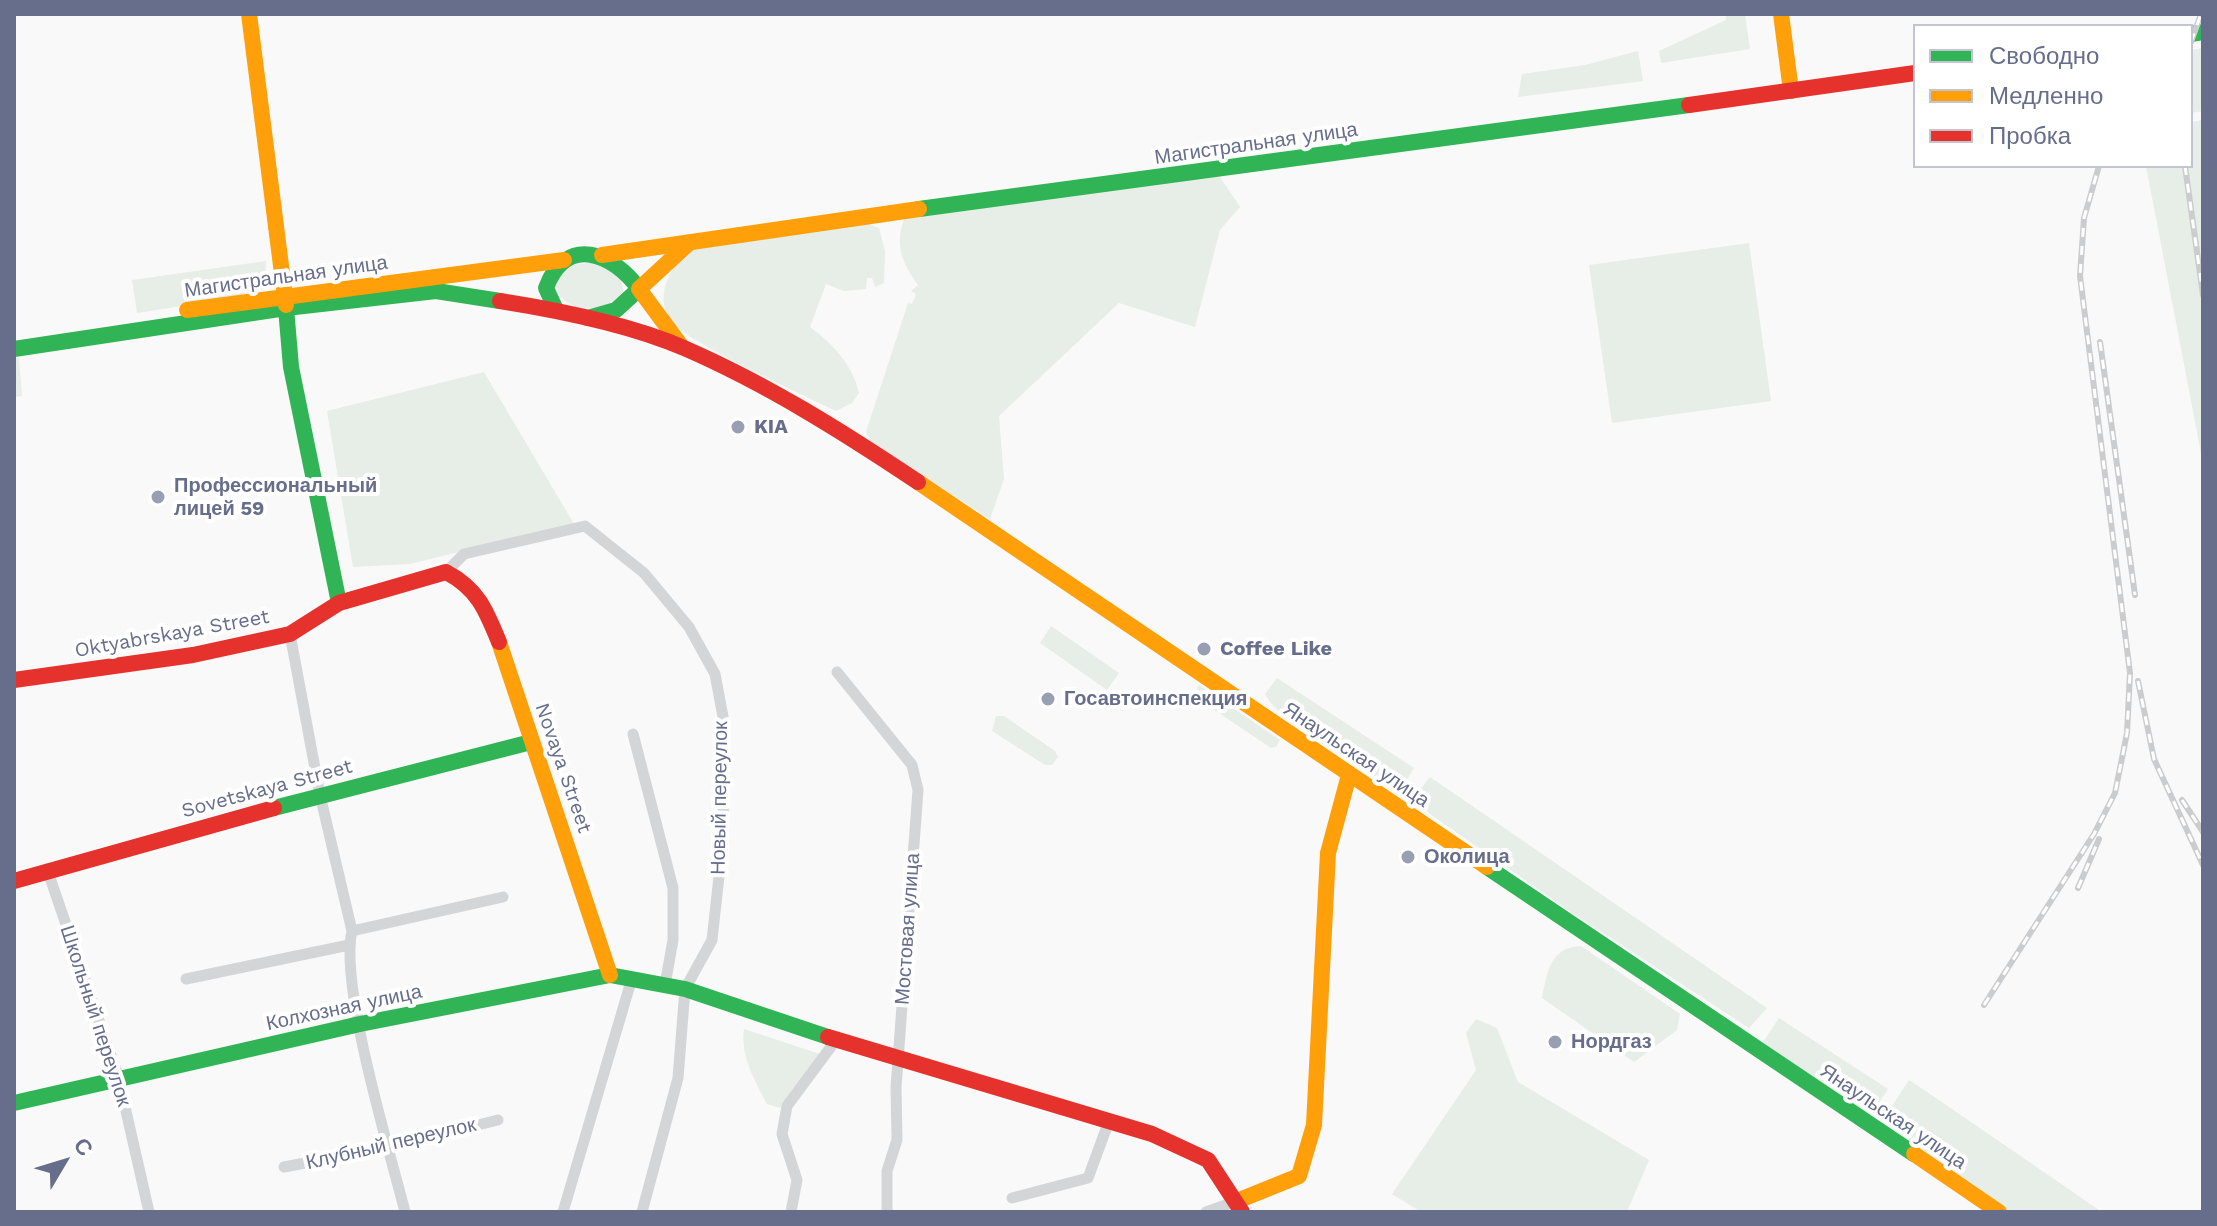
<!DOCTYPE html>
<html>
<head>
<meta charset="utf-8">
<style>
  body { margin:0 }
  #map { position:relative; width:2217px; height:1226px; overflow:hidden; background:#f9f9f9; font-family:"Work Sans",sans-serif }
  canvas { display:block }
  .frame { position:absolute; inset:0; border:16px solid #666e8c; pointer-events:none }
  .legend { position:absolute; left:1913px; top:24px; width:280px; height:144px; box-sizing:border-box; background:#fff; border:2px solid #c2c5d1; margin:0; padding:10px 14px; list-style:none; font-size:24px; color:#666e8c }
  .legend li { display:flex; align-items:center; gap:16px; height:40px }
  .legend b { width:40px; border:2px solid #c2c5d1 }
  .north { position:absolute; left:24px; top:1122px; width:80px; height:80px; -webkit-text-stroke:6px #fff; paint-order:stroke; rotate:52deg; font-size:22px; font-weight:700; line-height:32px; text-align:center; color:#666e8c }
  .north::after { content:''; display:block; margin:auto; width:28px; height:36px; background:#666e8c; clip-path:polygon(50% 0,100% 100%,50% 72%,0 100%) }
</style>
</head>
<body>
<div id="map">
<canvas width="2217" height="1226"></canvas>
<div class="frame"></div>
<ul class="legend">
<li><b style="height:10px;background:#30b455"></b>Свободно</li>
<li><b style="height:10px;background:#ff9f0a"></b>Медленно</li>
<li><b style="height:10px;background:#e5322d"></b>Пробка</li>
</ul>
<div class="north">С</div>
</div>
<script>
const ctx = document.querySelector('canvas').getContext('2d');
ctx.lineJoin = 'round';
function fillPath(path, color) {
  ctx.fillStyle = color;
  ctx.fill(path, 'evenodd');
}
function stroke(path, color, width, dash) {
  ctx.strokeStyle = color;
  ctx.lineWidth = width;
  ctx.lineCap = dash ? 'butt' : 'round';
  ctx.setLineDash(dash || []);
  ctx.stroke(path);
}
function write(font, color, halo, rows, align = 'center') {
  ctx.font = font + ' "Work Sans",sans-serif';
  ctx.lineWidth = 8;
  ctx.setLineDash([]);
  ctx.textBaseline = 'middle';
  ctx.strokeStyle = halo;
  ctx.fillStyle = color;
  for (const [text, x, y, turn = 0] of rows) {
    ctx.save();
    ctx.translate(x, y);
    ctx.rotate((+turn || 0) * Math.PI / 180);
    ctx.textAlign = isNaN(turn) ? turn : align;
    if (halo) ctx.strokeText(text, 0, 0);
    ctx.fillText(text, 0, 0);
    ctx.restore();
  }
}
const green = new Path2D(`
  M1726 14H1745L1750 49 1661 63 1659 51 1726 20Z
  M2203 48V111L2191 113V50Z
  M1638 51 1643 81 1518 97 1522 74 1585 65Z
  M2203 120V452L2201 453 2146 166H2191V122Z
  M1218 174 1240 207 1220 230 1195 327 1119 303 999 416 1004 479 990 519 870 441 866 432 908 303 912 304 916 294 911 291 918 285C902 263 894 244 905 217Z
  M868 224 879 228 885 251 884 283 875 287 872 278H867L866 289 844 291 826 284 810 327C833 344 852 364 859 393L852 403 836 411C806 396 686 342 671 321 652 294 673 262 695 247Z
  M1749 243 1771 401 1612 423 1589 265Z
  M266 261 265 284 240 297 137 313 132 280Z
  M595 262 607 265 621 276 623 291C607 317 559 315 555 281L572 265Z
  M19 358 22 396 14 397V359Z
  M484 372 574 524 410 564 353 567 327 411Z
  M1051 626 1119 673 1107 690 1040 643Z
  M1277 678 1414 768 1403 786 1393 788 1349 759 1344 746C1316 729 1282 725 1265 694Z
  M1199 685 1280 740 1276 747 1271 748 1213 709 1197 689Z
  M996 716H1004L1055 751 1058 757 1052 765H1045L992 731Z
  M1430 777 1767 1008 1749 1028 1571 912 1417 805 1416 794Z
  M1581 946 1680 1014 1677 1030 1634 1062 1542 998C1547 973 1550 947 1581 946Z
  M1779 1018 1888 1089 1868 1119 1759 1048Z
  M1476 1019 1497 1028 1518 1082 1649 1160 1627 1212H1421L1392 1194 1476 1070 1466 1033Z
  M744 1029 820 1054 780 1108 767 1104C755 1081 740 1056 744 1029Z
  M1909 1080 1936 1098 2102 1212H2012L1881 1123Z`);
const street = new Path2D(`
  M446 572 464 554 585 526 644 573 689 627 715 674 724 722 723 840 712 940 685 989 678 1078 642 1212
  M290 634 320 795 352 931C339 985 390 1152 405 1212
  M837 672 912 765 918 790 896 1087 897 1140 887 1171V1212
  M633 734 673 888V940L665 985
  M47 869 118 1076 149 1212
  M352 931 503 897
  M186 979 349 945
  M284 1167 389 1147 498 1120
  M1012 1198 1088 1178 1109 1121
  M563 1212 632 978
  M791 1212 797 1180 782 1134 787 1106 836 1040
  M1206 1212 1237 1201`);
const fast = new Path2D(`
  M2191 34 2203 32
  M919 209 1689 105
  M286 308 291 367 339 603
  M556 310 546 288C566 234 613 253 639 289L616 310 588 318
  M14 349 286 308 436 291 500 301
  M274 808 531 742
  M1487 867 1914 1154
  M14 1103 360 1024 610 975 685 989 828 1037`);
const slow = new Path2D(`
  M249 14 286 305
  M1781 14 1791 91
  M602 255 919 209
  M187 310 564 260
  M682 347 639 289 690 242
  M918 482 1487 867
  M499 642 610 975
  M1914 1154 1999 1212
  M1237 1201 1299 1176 1314 1125 1328 853 1349 775`);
const jam = new Path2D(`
  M1689 105 1915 73
  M500 301C557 310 631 325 684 348 767 384 843 432 918 482
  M14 680 193 655 290 634 339 603 446 572C478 589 486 610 499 642
  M14 881 274 808
  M828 1037 1152 1134 1208 1160 1242 1212`);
const rail = new Path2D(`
  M2191 42 2201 14
  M2185 166 2203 295
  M2100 342 2135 595
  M2138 681 2154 759 2203 865
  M2182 800 2203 832
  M2078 888 2099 839
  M1984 1005 2094 834 2115 793 2127 733 2130 673 2080 276 2084 218 2099 166`);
const markers = [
  [738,427,8,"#999fb2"],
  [158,497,8,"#999fb2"],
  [1204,649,8,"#999fb2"],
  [1048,699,8,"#999fb2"],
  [1408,857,8,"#999fb2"],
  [1555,1042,8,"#999fb2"]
];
const streetNames = [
  ["Магистральная улица",1256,144,-8],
  ["Магистральная улица",286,277,-8],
  ["Oktyabrskaya Street",172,634,-10],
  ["Янаульская улица",1356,755,34],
  ["Novaya Street",563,768,71],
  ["Sovetskaya Street",267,789,-15],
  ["Новый переулок",720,798,-89],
  ["Мостовая улица",908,929,-86],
  ["Колхозная улица",344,1008,-12],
  ["Школьный переулок",95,1016,72],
  ["Янаульская улица",1893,1117,34],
  ["Клубный переулок",391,1144,-13]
];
const poiNames = [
  ["KIA",754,427],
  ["Профессиональный",174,486],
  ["лицей 59",174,509],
  ["Coffee Like",1220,649],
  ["Госавтоинспекция",1064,699],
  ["Околица",1424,857],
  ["Нордгаз",1571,1042]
];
fillPath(green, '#e7ede7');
stroke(street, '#d4d5d7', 11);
stroke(fast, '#30b455', 16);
stroke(slow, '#ff9f0a', 16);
stroke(jam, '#e5322d', 16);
stroke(rail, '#cbccce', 6);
stroke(rail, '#fff', 3, [9]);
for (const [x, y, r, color] of markers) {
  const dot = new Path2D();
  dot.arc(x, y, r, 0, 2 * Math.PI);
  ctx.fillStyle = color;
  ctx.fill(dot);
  stroke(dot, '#fff', 3);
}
write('20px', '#666e8c', '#fff', streetNames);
write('bold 20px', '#666e8c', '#fff', poiNames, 'left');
</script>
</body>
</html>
